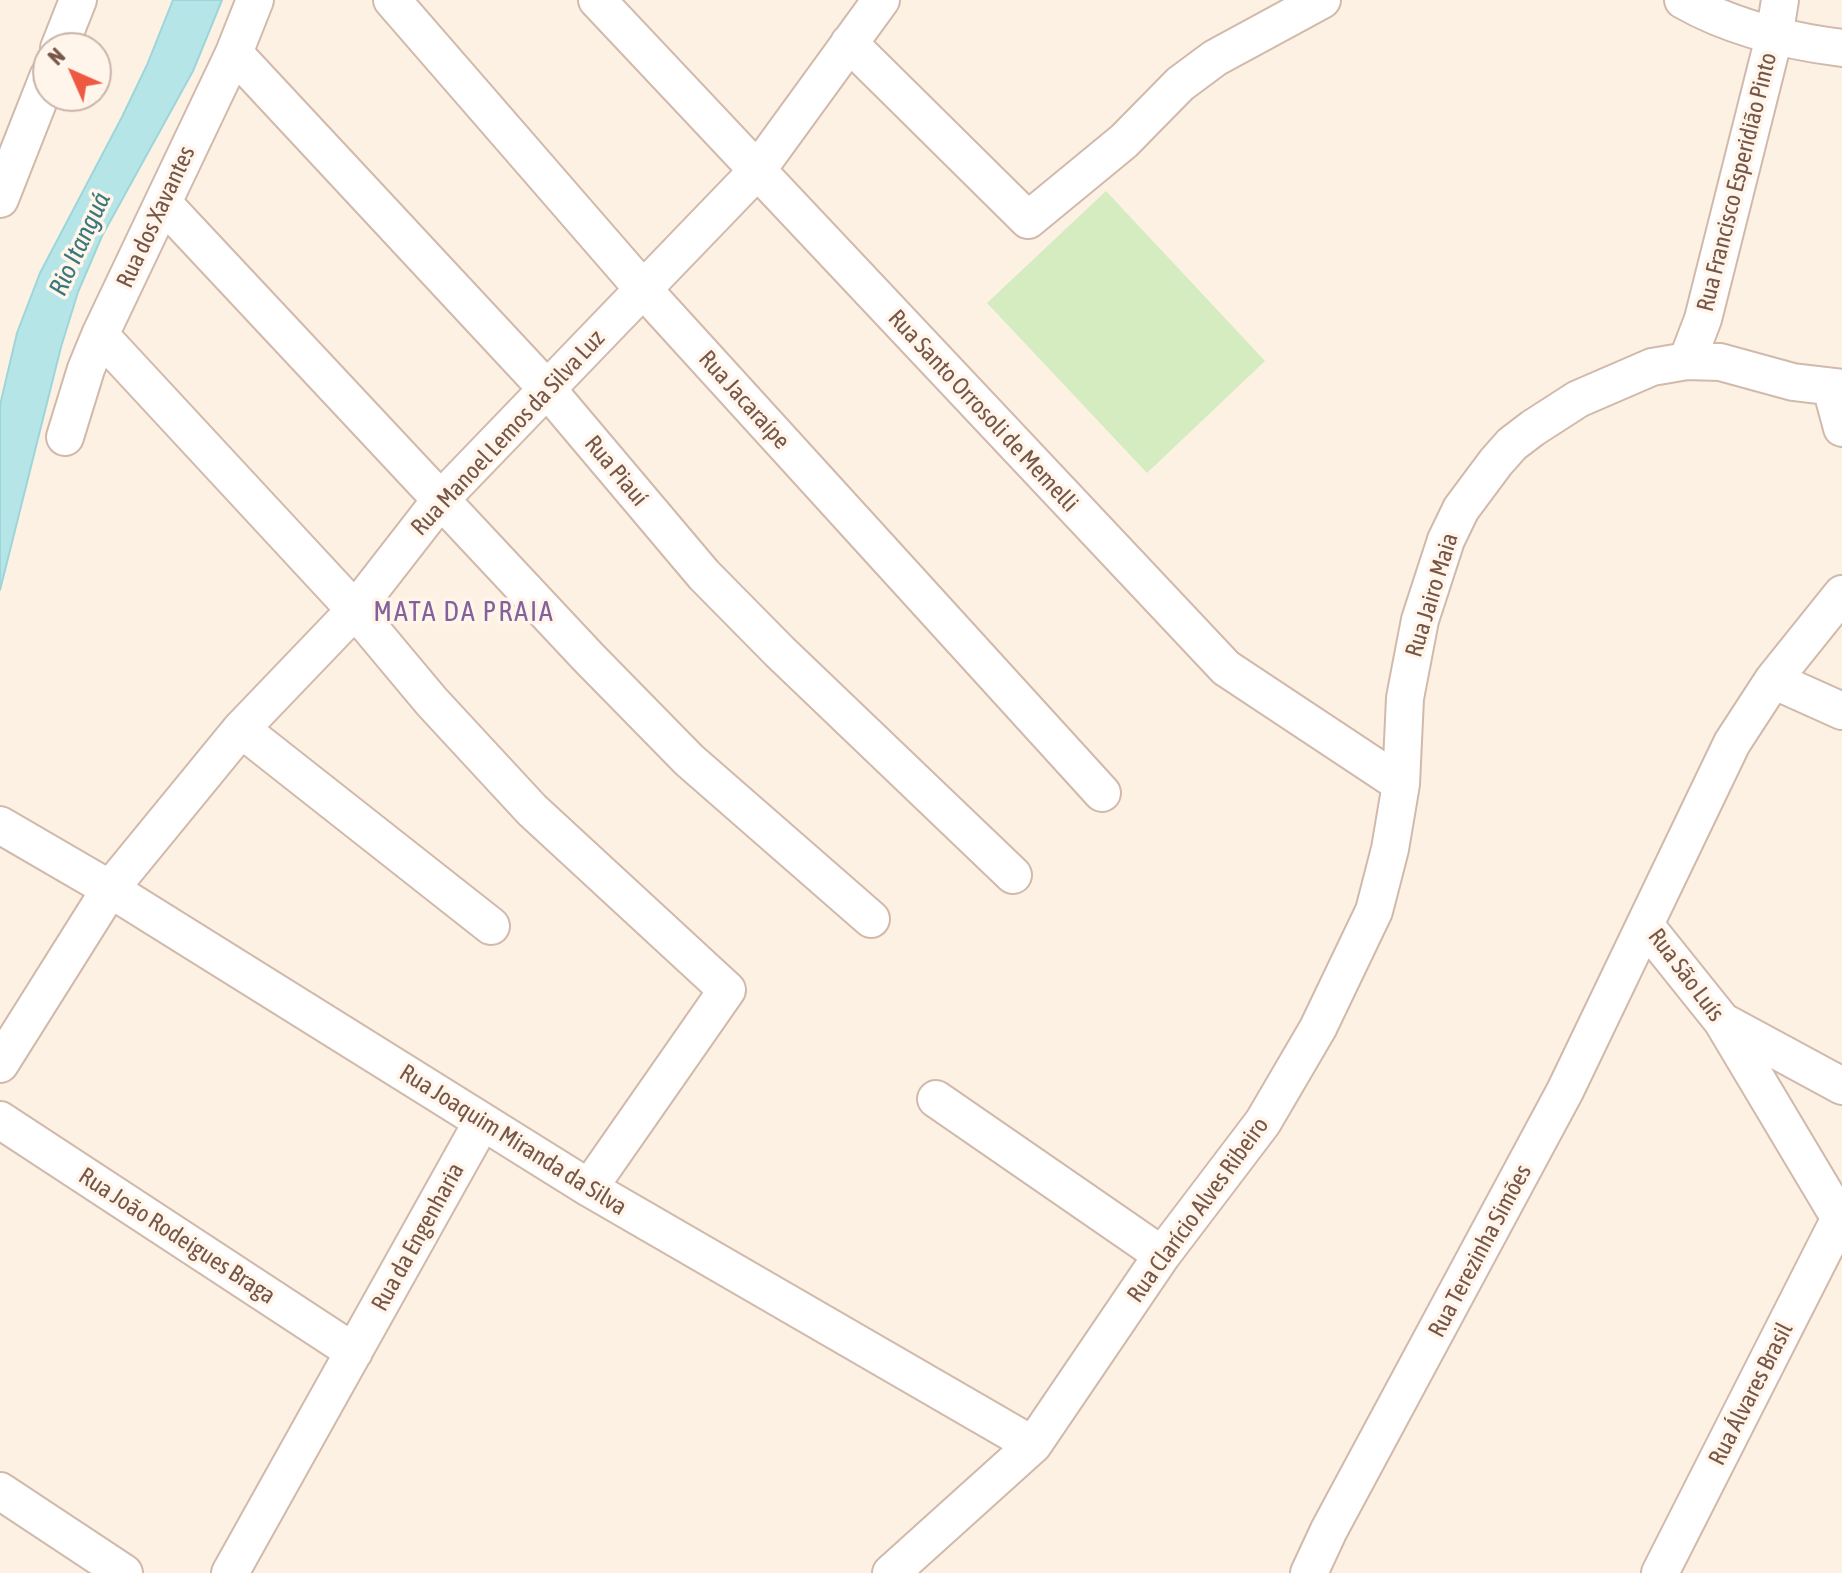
<!DOCTYPE html>
<html>
<head>
<meta charset="utf-8">
<style>
  body { margin:0 }
  #map { position:relative; width:1842px; height:1573px; overflow:hidden; background:#fdf1e3; font-family:"Asap Condensed",sans-serif }
  canvas { display:block }
  .north { position:absolute; left:32px; top:32px; width:80px; height:80px; box-sizing:border-box; background:#fff5ea; border:2px solid #c9b5a9; border-radius:50%; rotate:315deg; font-size:22px; font-weight:700; line-height:32px; text-align:center; color:#775547 }
  .north::after { content:''; display:block; margin:auto; width:28px; height:36px; background:#ee5a41; clip-path:polygon(50% 0,100% 100%,50% 72%,0 100%) }
</style>
</head>
<body>
<div id="map">
<canvas width="1842" height="1573"></canvas>
<div class="north">N</div>
</div>
<script>
const ctx = document.querySelector('canvas').getContext('2d');
ctx.lineJoin = 'round';
function fillPath(path, color) {
  ctx.fillStyle = color;
  ctx.fill(path, 'evenodd');
}
function stroke(path, color, width, dash) {
  ctx.strokeStyle = color;
  ctx.lineWidth = width;
  ctx.lineCap = dash ? 'butt' : 'round';
  ctx.setLineDash(dash || []);
  ctx.stroke(path);
}
function write(font, color, halo, rows, align = 'center') {
  ctx.font = font + ' "Asap Condensed",sans-serif';
  ctx.lineWidth = 7;
  ctx.setLineDash([]);
  ctx.textBaseline = 'middle';
  ctx.strokeStyle = halo;
  ctx.fillStyle = color;
  for (const [text, x, y, turn = 0] of rows) {
    ctx.save();
    ctx.translate(x, y);
    ctx.rotate((+turn || 0) * Math.PI / 180);
    ctx.textAlign = isNaN(turn) ? turn : align;
    if (halo) ctx.strokeText(text, 0, 0);
    ctx.fillText(text, 0, 0);
    ctx.restore();
  }
}
const green = new Path2D(`
  M1106 191 1265 361 1147 473 987 303Z`);
const water = new Path2D(`
  M173 0H222L193 71 102 236 78 292 61 347 0 590V405L17 333 40 273 122 117 147 65Z`);
const minor = new Path2D(`
  M392 0 643 289 1102 793
  M597 0 1226 668 1401 784
  M1683 0C1732 28 1787 41 1842 48
  M849 43 1028 220 1124 141 1180 84 1215 58 1322 0
  M59 48 78 0
  M234 53 547 389 704 575 780 652 1013 875
  M0 199 48 77
  M163 203 588 657 689 760 871 919
  M100 335 355 610 432 702 532 810 727 990 589 1188
  M1687 361 1703 319 1774 37 1780 0
  M1831 387 1842 428
  M65 437 86 369 100 335 234 53 255 0
  M1773 680 1842 711
  M241 729 491 926
  M0 825 110 889 589 1188 1033 1445
  M1645 925 1722 1021 1842 1222
  M1722 1021 1842 1086
  M0 1064 110 889 241 729 355 610 442 498 756 172 881 0
  M936 1099 1162 1255
  M0 1120 354 1352
  M0 1491 124 1573
  M230 1573 482 1122
  M891 1573 1033 1445 1162 1255 1263 1122 1318 1028 1374 911 1390 849 1401 784 1405 698 1420 620 1446 540 1461 509 1496 462 1512 444 1533 428 1578 399 1652 367 1687 361 1720 362 1793 382 1842 388
  M1309 1573 1329 1530 1565 1091 1732 743 1773 680 1842 594
  M1660 1573 1842 1214`);
const streetNames = [
  ["Rua Francisco Esperidião Pinto",1737,182,-76],
  ["Rua dos Xavantes",156,217,-65],
  ["Rua Jacaraípe",744,400,48],
  ["Rua Santo Orrosoli de Memelli",983,411,47],
  ["Rua Manoel Lemos da Silva Luz",508,433,-47],
  ["Rua Piauí",616,471,50],
  ["Rua Jairo Maia",1432,595,-73],
  ["Rua São Luís",1686,975,53],
  ["Rua Joaquim Miranda da Silva",513,1140,32],
  ["Rua Clarício Alves Ribeiro",1198,1210,-54],
  ["Rua João Rodeigues Braga",177,1236,33],
  ["Rua da Engenharia",418,1237,-61],
  ["Rua Terezinha Simões",1480,1251,-62],
  ["Rua Álvares Brasil",1751,1394,-63]
];
const waterNames = [
  ["Rio Itanguá",80,244,-65]
];
const quarterNames = [
  ["MATA DA PRAIA",464,612]
];
fillPath(green, '#d5ecc0');
fillPath(water, '#b6e5e8');
stroke(water, '#9cd6da', 2);
stroke(minor, '#d1b9ab', 40);
stroke(minor, '#fff', 36);
write('24px', '#775547', '#fff5ea', streetNames);
write('italic 26px', '#3a777d', '#fff5ea', waterNames);
ctx.letterSpacing = '2px';
write('28px', '#83629b', '#fff5ea', quarterNames);
ctx.letterSpacing = '0px';
</script>
</body>
</html>
